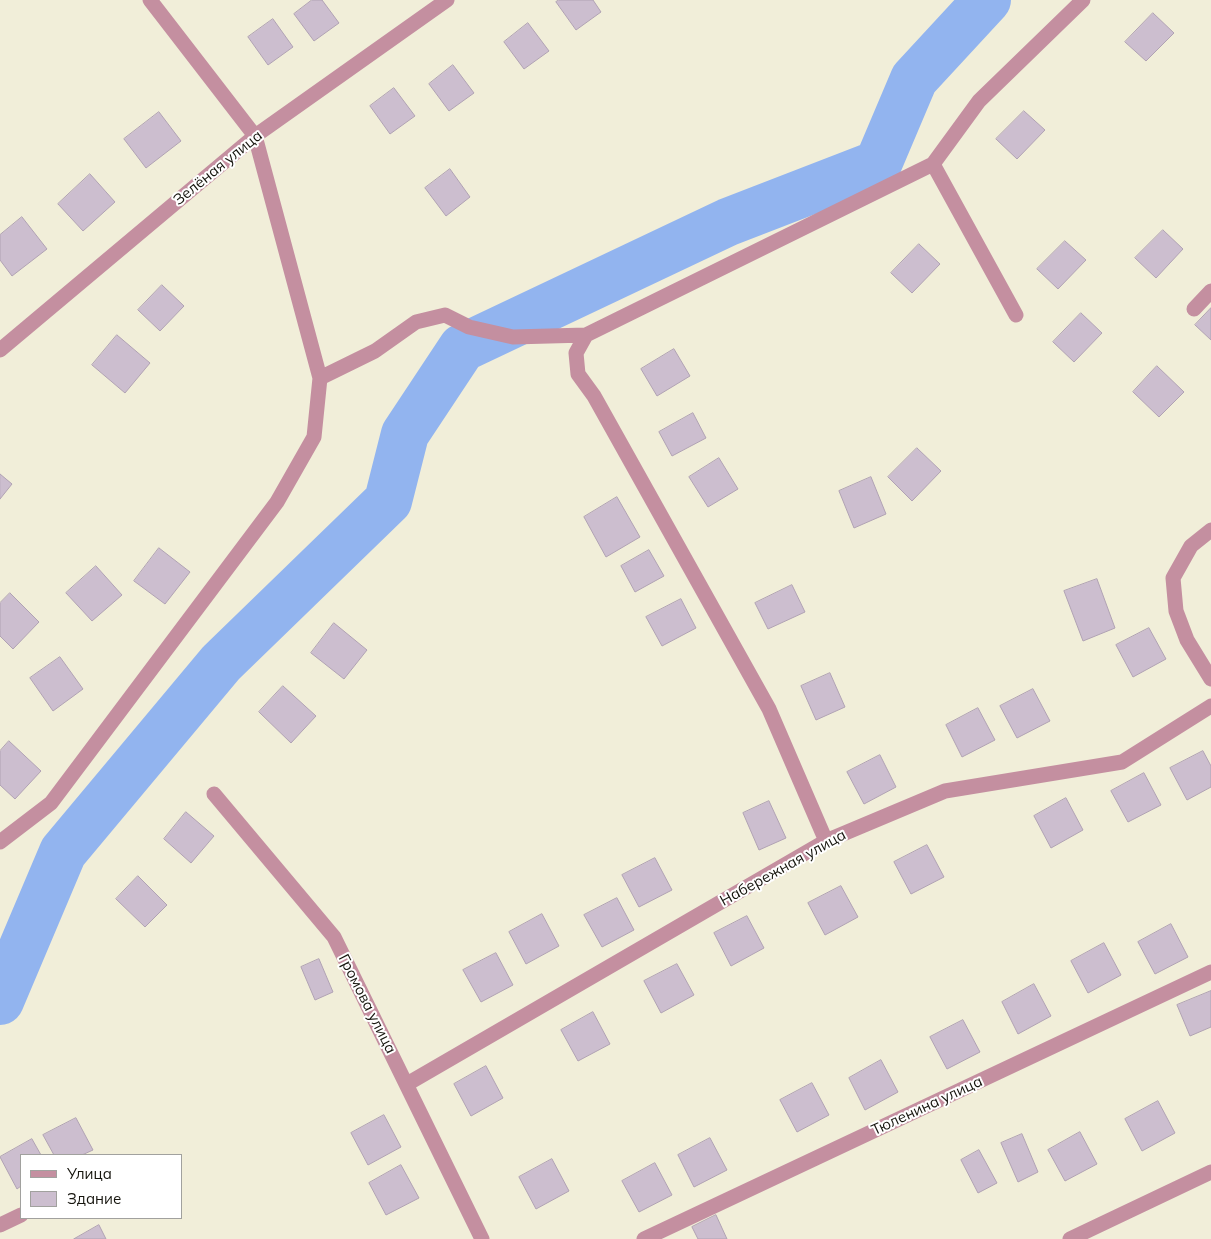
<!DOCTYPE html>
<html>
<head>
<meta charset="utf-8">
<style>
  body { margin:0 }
  #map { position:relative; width:1211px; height:1239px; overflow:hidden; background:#f1eed9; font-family:Mulish,sans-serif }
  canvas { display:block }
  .legend { position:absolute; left:20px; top:1154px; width:162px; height:65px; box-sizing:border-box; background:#fff; border:1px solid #a1a19e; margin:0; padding:6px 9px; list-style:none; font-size:15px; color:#15140d }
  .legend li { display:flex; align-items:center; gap:10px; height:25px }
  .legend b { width:25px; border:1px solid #a1a19e }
</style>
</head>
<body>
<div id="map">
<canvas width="1211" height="1239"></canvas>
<ul class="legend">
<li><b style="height:6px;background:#c48fa0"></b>Улица</li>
<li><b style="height:14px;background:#ccbecf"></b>Здание</li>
</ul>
</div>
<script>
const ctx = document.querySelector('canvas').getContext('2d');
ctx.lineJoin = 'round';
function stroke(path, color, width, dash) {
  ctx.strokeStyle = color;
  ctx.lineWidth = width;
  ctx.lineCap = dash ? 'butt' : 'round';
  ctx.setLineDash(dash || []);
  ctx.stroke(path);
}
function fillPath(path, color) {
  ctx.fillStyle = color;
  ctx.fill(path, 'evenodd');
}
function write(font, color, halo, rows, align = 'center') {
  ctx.font = font + ' Mulish,sans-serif';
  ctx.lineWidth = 4;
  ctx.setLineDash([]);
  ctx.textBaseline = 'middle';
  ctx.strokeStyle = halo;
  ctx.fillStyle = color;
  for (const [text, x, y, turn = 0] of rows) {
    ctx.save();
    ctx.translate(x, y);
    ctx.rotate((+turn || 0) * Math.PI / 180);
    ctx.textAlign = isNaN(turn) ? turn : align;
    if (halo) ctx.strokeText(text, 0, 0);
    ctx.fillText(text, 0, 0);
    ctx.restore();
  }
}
const river = new Path2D(`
  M0 1001 63 852 221 663 388 501 405 434 462 348 728 222 878 164 914 79 987 0`);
const building = new Path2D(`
  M312 0H322L339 23 314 41 294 14Z
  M559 0H593L601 12 576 30 556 2Z
  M1153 13 1174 33 1146 61 1125 42Z
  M273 19 293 47 268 65 248 37Z
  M528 23 549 51 524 69 504 42Z
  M453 65 474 93 449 111 429 84Z
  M394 88 415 116 390 134 370 106Z
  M1024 111 1045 130 1017 159 996 139Z
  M159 112 181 141 146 168 124 139Z
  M450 169 470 197 446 216 425 188Z
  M90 174 115 202 83 231 58 204Z
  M22 217 47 249 12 276 0 260V235Z
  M1163 230 1183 249 1156 278 1135 258Z
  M1065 241 1086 260 1058 289 1037 269Z
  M919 244 940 264 912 293 891 273Z
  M162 285 184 306 160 331 138 310Z
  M1211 308V340L1195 325Z
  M1081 313 1102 333 1074 362 1053 342Z
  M117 335 150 363 125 393 92 365Z
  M674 349 690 376 657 396 641 369Z
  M1157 366 1184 392 1159 417 1133 392Z
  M693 413 706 438 672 456 659 432Z
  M917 448 941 471 912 501 888 477Z
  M719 458 738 489 708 507 689 477Z
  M0 474 12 484 0 499Z
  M871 477 886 514 854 528 839 491Z
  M617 497 640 537 606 557 584 517Z
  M159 548 190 572 165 604 134 581Z
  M649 550 664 576 635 592 621 566Z
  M96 566 122 595 92 621 66 593Z
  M1097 579 1115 628 1083 641 1064 591Z
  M792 585 805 612 768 629 755 603Z
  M10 593 39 622 13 649 0 636V603Z
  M681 599 696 628 662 646 646 617Z
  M334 623 367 650 344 679 311 653Z
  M1149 628 1166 659 1133 677 1116 645Z
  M60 657 83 689 53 711 30 678Z
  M830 673 845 707 816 720 801 686Z
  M283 686 316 716 291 743 259 712Z
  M1033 689 1050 721 1017 738 1000 706Z
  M978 708 995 740 962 757 946 725Z
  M9 741 41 771 15 799 0 785V751Z
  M1203 751 1211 766V787L1187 800 1170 768Z
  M880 755 896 787 864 804 847 772Z
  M1144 773 1161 805 1128 822 1111 791Z
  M1066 798 1083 830 1051 848 1034 816Z
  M769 801 786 838 759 850 743 813Z
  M186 812 214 836 191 863 164 839Z
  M927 845 944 877 911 894 894 862Z
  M655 858 672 890 639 907 622 875Z
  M138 876 167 905 145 927 116 899Z
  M841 886 858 917 825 935 808 903Z
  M617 898 634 930 602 947 584 915Z
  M542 914 559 946 526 964 509 932Z
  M747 916 764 948 731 966 714 933Z
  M1171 924 1188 957 1155 974 1138 942Z
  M1104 943 1121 975 1088 993 1071 961Z
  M496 953 513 985 481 1002 463 970Z
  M319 959 333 992 315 1000 301 967Z
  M677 964 694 995 661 1013 644 981Z
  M1034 984 1051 1016 1018 1034 1002 1002Z
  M1211 991V1027L1190 1036 1177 1005Z
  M593 1012 610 1044 578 1061 561 1030Z
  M963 1020 980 1052 947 1069 930 1037Z
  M881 1060 898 1092 865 1110 849 1078Z
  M486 1066 503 1098 471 1116 454 1084Z
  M812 1083 829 1115 797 1132 780 1100Z
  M1158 1101 1175 1133 1142 1151 1125 1119Z
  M384 1115 401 1147 368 1165 351 1133Z
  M76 1118 93 1150 82 1155H54L43 1135Z
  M1080 1132 1097 1164 1065 1181 1048 1150Z
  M1022 1134 1038 1172 1018 1182 1001 1143Z
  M710 1138 727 1170 694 1187 678 1155Z
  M32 1139 41 1155H21V1186L17 1189 0 1157Z
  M979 1150 997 1183 978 1193 961 1160Z
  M552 1159 569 1191 536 1209 519 1177Z
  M655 1163 672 1195 639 1212 622 1181Z
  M401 1165 419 1198 386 1215 369 1183Z
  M716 1215 727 1239H698L692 1227Z
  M99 1225 106 1239H74Z`);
const minor = new Path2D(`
  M933 164 1016 315
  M1194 309 1211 291
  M0 350 255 136 447 0
  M320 378 375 351 416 322 445 315 469 327 513 337 586 335
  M1211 530 1191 546 1173 578 1176 611 1187 640 1211 679
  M214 794 334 937 482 1239
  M826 841 769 709 594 396 578 374 576 353 586 335 933 164 979 101 1083 0
  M0 842 51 803 277 502 314 437 320 378 255 136 150 0
  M407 1084 826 841 945 791 1122 762 1211 706
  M0 1225 21 1215
  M644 1239 1211 972
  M1070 1239 1211 1172`);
const streetNames = [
  ["Зелёная улица",218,168,-39],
  ["Набережная улица",783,868,-29],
  ["Громова улица",367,1004,63],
  ["Тюленина улица",927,1106,-25]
];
stroke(river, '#92b4ef', 48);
fillPath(building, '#ccbecf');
stroke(building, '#b0a2b3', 1);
stroke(minor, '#c48fa0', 15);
write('15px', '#15140d', '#fff', streetNames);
</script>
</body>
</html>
